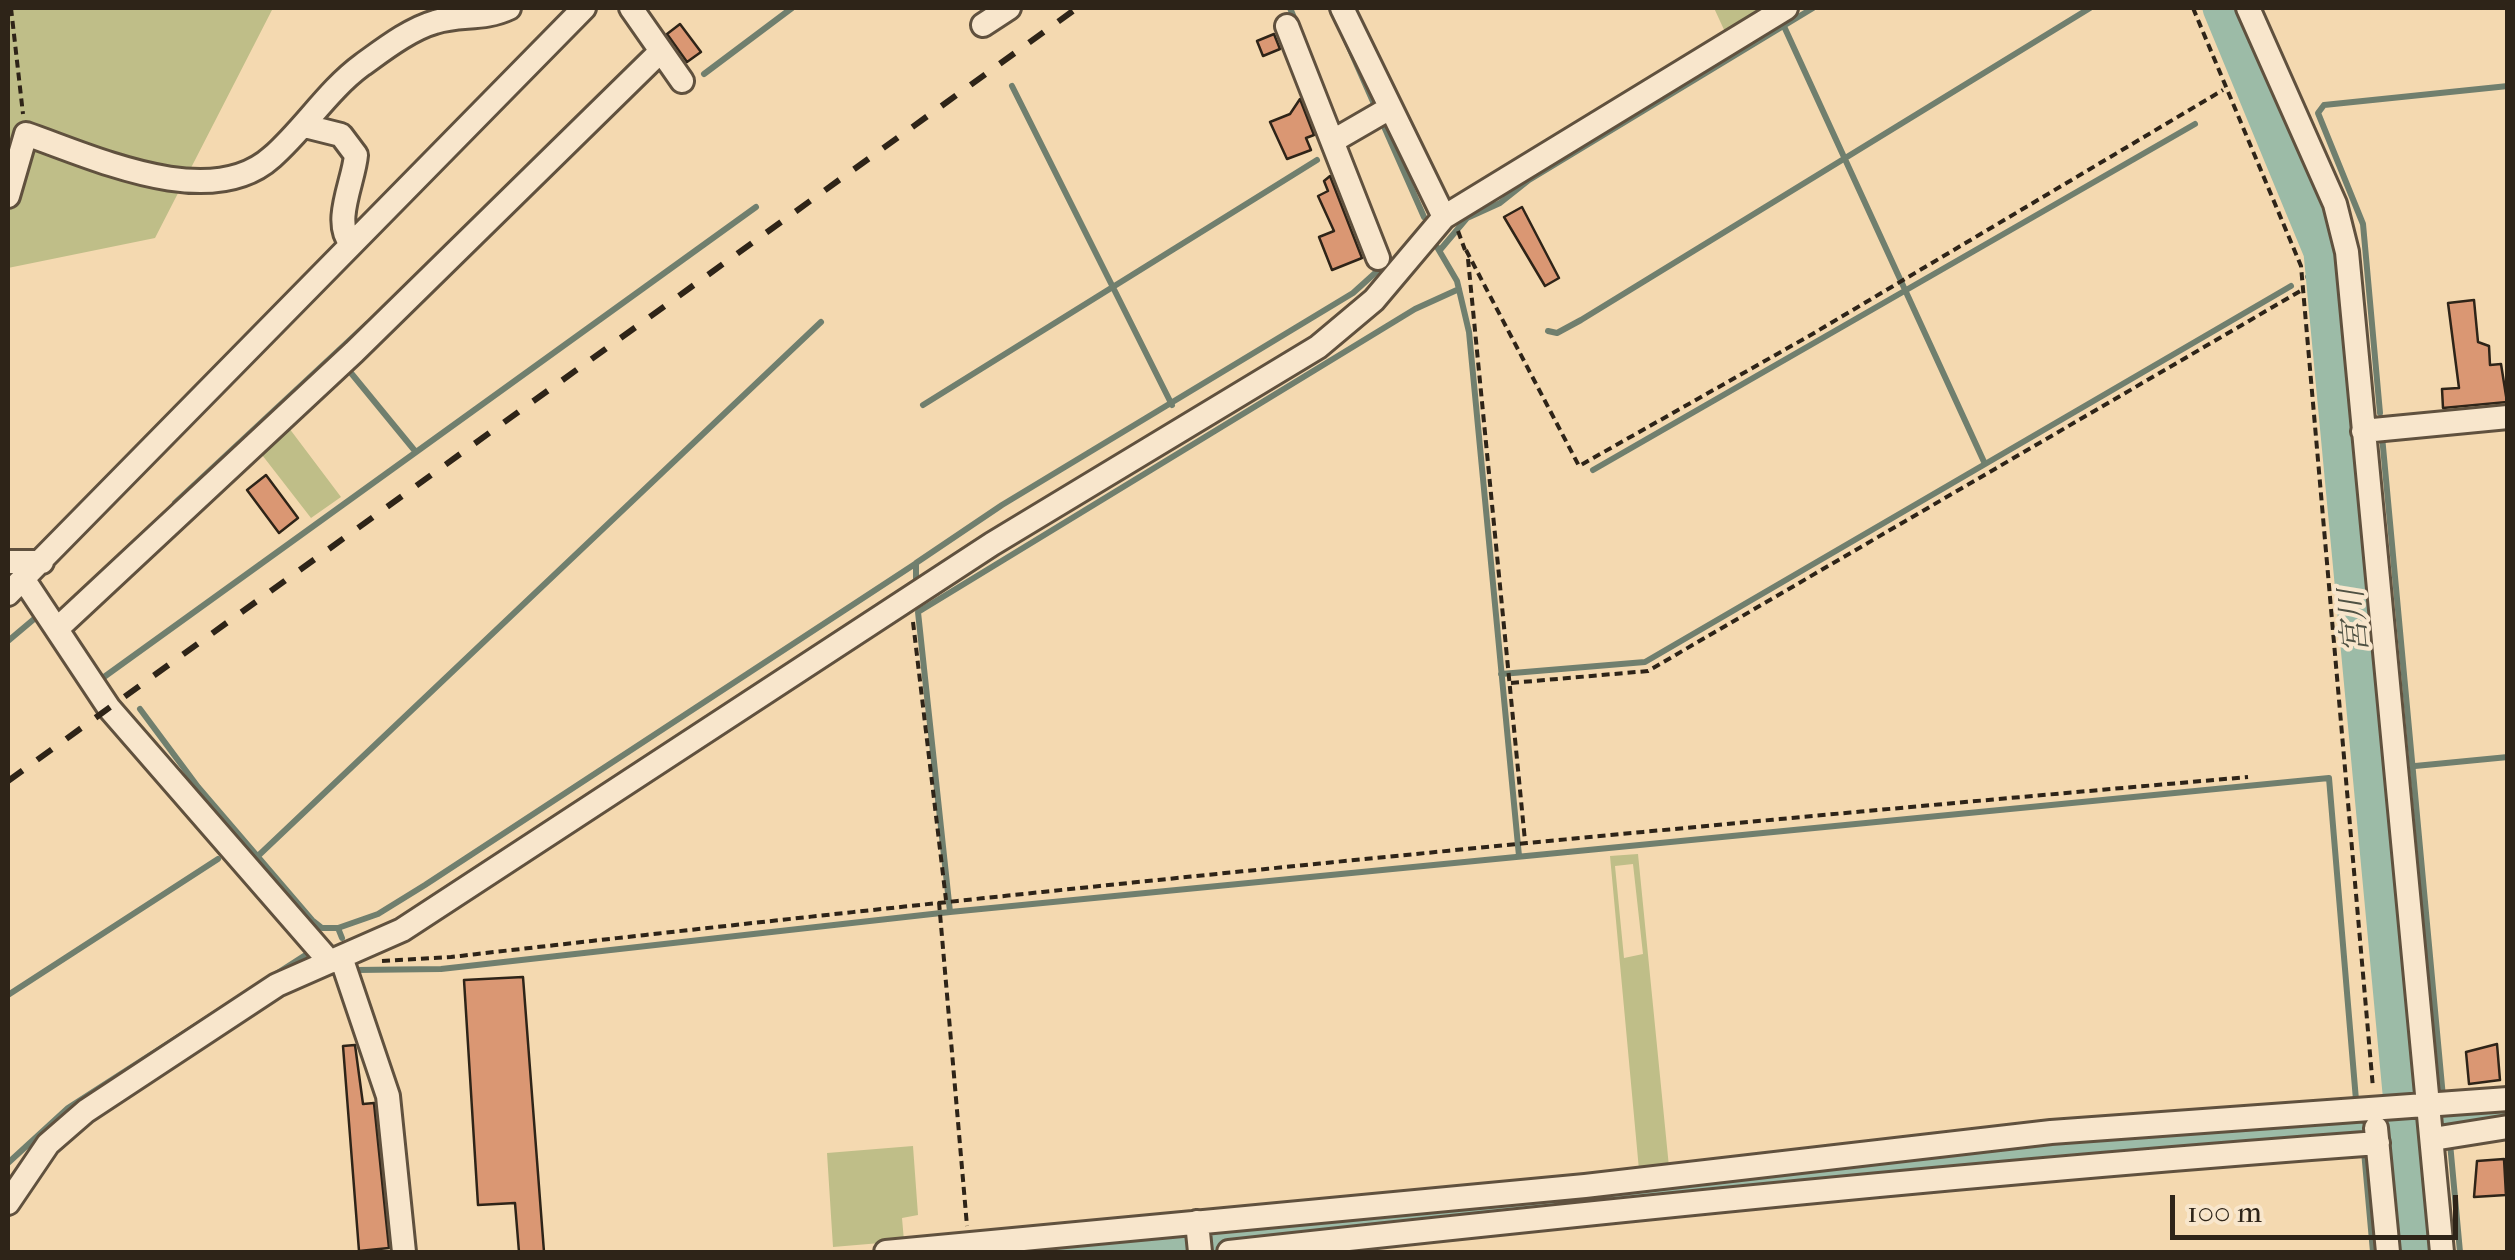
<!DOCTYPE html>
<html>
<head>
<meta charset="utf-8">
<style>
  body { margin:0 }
  #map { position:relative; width:2515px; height:1260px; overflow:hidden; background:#f4d9b0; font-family:"IM FELL French Canon",serif }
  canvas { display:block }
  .frame { position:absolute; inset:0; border:10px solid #2e2418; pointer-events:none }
  .scale { position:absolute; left:2170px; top:1195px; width:288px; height:45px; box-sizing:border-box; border:5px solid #2e2418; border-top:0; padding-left:12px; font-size:30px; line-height:35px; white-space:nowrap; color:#2e2418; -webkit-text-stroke:8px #f8e6cc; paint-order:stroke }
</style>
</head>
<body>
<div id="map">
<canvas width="2515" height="1260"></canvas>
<div class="frame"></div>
<div class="scale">100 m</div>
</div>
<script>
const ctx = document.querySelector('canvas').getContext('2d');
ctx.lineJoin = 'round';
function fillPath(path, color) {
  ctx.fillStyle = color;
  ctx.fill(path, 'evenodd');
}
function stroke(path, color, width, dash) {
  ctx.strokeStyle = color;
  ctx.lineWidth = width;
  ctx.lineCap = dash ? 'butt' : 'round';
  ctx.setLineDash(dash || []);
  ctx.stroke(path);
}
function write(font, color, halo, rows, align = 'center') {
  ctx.font = font + ' "IM FELL French Canon","Noto Serif JP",serif';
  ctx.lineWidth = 8;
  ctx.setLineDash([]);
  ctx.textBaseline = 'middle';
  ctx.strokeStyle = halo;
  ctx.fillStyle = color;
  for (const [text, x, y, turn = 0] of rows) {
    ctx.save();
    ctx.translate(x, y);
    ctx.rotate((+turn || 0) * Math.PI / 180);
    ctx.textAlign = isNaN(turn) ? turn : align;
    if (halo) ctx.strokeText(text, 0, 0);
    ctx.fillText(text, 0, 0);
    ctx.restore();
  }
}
const green = new Path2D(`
  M8 8H273L155 238 8 268Z
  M1714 8H1770L1726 34Z
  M286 424 341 497 311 518 259 451Z
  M1638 854 1669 1167 1639 1170 1610 856ZM1633 864 1643 954 1624 958 1615 866Z
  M913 1146 918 1215 902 1218 904 1241 833 1247 827 1153Z`);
const stream = new Path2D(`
  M1290 8 1297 25
  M1782 22 1985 464
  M1344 36 1424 217
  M704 74 792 8
  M1012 86 1172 405
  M1437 247 1457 281 1469 332 1519 856
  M1440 250 1467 218 1500 203 1529 180 1813 8
  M2308 277 2322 270
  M1548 331 1557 333 1581 320 2090 8
  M351 373 415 451
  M923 405 1317 160
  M2380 413 2363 224 2318 113 2324 105 2508 86
  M2382 436 2443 1097
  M1593 470 2195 124
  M175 503 367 324
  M916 580V563L1002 505 1353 293 1384 265
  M8 641 40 614
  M1501 674 1645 662 2291 286
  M104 677 756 207
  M140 709 198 787 312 920 322 928H338L342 938
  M2415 766 2508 757
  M259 855 821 322
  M950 912 918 612 1415 309 1459 289
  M338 928 378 914 425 885 915 564
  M356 970 441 969 950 912 2329 778 2356 1100
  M8 995 218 859
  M2450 1143 2460 1252
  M2364 1151 2373 1252
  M8 1163 68 1108 304 956`);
const river = new Path2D(`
  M2220 8 2321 252 2415 1252
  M1045 1252 2119 1145 2508 1115`);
const building = new Path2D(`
  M680 24 701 52 687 62 667 34Z
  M1274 34 1280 49 1263 56 1257 41Z
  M1300 99 1314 135 1306 138 1311 150 1287 159 1270 122 1290 114Z
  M1330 176 1362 258 1332 270 1319 237 1334 231 1318 196 1328 191 1324 181Z
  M1522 207 1559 278 1545 286 1504 217Z
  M2474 300 2478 342 2489 346 2490 365 2501 364 2507 402 2443 408 2442 389 2459 388 2448 303Z
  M266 475 298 518 279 533 247 490Z
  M523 977 544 1252H519L515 1203 478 1205 464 980Z
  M2497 1044 2500 1080 2469 1084 2466 1052Z
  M355 1045 363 1104 374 1103 389 1248 359 1251 343 1046Z
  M2504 1159 2506 1195 2474 1197 2477 1161Z`);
const path = new Path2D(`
  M11 8 23 114
  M2193 8 2301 266 2373 1088
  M1458 231 1465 250
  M1466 250 1579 466 1809 336 2223 90
  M1468 259 1525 841
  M913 622 946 900
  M1511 683 1648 671 2302 290
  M939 902 967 1226
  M382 961 451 957C1049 888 1648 829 2248 777`);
const minor = new Path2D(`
  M631 8 682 81
  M1342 8 1444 217
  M2248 8 2335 204 2347 252 2442 1252
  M983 25 1009 8
  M1287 26 1378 258
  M305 126 341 135 356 155C354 181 332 222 351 244
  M1333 141 1390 108
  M8 196 26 134C93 157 210 213 272 157 304 129 328 90 362 65 383 50 410 29 435 22 460 14 484 20 509 8
  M2363 431 2508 417
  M8 562H42
  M24 580 109 708 330 962
  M8 594 584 8
  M58 628 354 352 660 52
  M341 957 388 1096 404 1252
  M2376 1128 2388 1252
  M2433 1139 2508 1127
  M8 1203 48 1144 86 1111 277 985 402 930 992 544 1318 347 1374 300 1444 217 1786 8
  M1197 1222 1200 1252
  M886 1252 1585 1186 2051 1132 2508 1099
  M1229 1252C1612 1210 1994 1171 2378 1143`);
const rail = new Path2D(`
  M8 781 1077 8`);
const waterNames = [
  ["宮川",2356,621,-95]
];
fillPath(green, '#bfbe88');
stroke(stream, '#707f6e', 6);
stroke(river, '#9cbba7', 35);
fillPath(building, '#da9773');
stroke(building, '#2e2418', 2.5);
stroke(minor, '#60513e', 28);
stroke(path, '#2e2418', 4, [8, 5]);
stroke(minor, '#f8e6cc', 22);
stroke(rail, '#2e2418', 6, [18, 18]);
write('italic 32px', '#4f5143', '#f8e6cc', waterNames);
</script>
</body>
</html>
